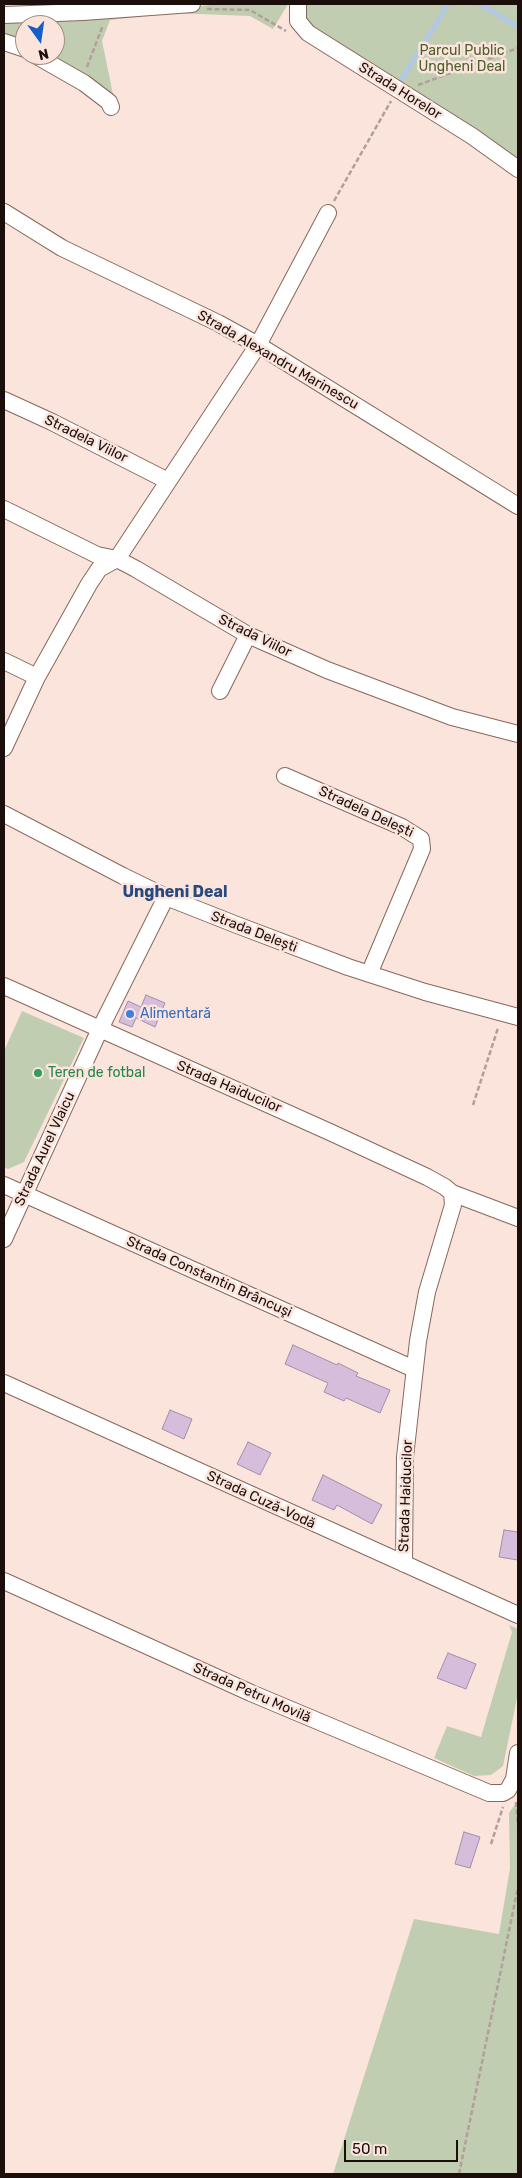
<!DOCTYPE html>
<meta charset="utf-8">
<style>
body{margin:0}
#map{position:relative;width:522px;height:2178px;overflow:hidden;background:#fbe4dc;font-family:Rubik,sans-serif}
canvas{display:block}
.frame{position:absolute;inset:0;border:5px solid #1c0f0b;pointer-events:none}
.north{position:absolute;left:15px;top:15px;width:50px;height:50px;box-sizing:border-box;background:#fbe4dc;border:1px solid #a28f88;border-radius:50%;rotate:166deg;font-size:14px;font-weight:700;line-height:20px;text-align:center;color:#1c0f0b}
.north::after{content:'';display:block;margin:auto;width:18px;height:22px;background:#155ec9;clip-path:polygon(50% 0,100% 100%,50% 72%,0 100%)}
.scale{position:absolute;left:344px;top:2140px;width:114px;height:22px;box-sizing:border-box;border:2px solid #1c0f0b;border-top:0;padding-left:6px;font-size:15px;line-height:18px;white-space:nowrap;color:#1c0f0b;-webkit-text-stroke:4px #fbe4dc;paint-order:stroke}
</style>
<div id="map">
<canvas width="522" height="2178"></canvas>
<div class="frame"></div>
<div class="north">N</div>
<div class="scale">50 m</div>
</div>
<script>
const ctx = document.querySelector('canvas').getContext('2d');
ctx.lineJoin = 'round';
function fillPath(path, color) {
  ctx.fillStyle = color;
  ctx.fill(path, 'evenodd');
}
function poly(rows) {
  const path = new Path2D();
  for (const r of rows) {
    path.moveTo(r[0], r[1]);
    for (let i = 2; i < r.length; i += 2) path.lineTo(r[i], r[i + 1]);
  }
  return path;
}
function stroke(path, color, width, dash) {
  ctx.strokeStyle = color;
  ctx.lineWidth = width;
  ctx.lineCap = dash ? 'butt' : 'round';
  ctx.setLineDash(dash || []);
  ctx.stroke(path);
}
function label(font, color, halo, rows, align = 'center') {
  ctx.font = font + ' Rubik,sans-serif';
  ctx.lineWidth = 5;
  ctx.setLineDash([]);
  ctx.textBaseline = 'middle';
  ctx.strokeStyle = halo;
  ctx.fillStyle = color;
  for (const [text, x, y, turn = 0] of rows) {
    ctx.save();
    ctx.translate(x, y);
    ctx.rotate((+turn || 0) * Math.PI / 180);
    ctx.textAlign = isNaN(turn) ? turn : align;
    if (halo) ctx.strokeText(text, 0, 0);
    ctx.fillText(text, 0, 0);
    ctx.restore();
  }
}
const green = poly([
 [213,4,288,4,273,29,250,16,172,13,110,20,102,41,114,99,46,55,55,55,55,25,25,25,25,44,4,36,4,19,197,7],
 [303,4,518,4,518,163,310,29,303,19],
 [22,1011,84,1038,24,1162,8,1169,4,1167,4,1051],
 [509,1625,518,1629,518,1693,503,1766,491,1775,474,1776,434,1758,447,1726,481,1737,512,1632],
 [518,1800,518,2174,333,2174,414,1919,499,1934,510,1868,509,1813]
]);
const stream = poly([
 [480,4,518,27],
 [400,82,448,4]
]);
const building = poly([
 [146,995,165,1003,155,1027,136,1018,132,1027,119,1022,128,1001,141,1007,146,995],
 [293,1345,337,1365,338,1363,358,1373,356,1376,390,1390,380,1413,346,1398,344,1401,324,1392,328,1383,285,1364,293,1345],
 [170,1410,192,1419,184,1439,162,1429,170,1410],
 [248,1442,271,1453,260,1475,237,1464,248,1442],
 [323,1475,382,1505,372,1524,337,1505,334,1510,312,1500,323,1475],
 [504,1530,518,1532,518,1560,499,1557,504,1530],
 [448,1653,476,1664,466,1689,437,1678,448,1653],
 [464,1832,480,1837,470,1868,455,1864,464,1832]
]);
const path = poly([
 [207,9,250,10,286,31],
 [87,67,103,25],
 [418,85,518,48],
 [334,201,391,101],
 [473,1105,498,1028],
 [516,1802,518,1826],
 [491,1844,503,1807],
 [459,2174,518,1887]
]);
const minor = poly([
 [298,4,298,21,308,33,472,136,518,169],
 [4,15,83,12,192,4],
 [4,42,25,49],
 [35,55,84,83,109,102,111,107],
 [4,212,62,248,218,323,258,345,518,506],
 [4,400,52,422,168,481],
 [4,509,97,555,117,559,136,569,248,635,327,670,452,717,518,734],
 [4,661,37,677],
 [220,691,248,635],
 [4,748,37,677,89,584,99,569,117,559,258,345,328,213],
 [285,776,402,827,421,839,422,849,369,974],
 [4,814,123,876,166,897,237,925,348,967,425,992,518,1017],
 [4,986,332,1133,427,1177,445,1187,452,1193,518,1218],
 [4,1185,414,1369],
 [4,1239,100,1029,166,897],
 [4,1383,518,1615],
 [404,1564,405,1457,418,1341,427,1292,453,1205,452,1193],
 [4,1581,251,1693,489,1793,503,1793,508,1790,514,1779,518,1753]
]);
const markers = [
 [130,1014,5,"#3f7fe0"],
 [38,1073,5,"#2e9e5b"]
];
const parkNames = [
 ["Parcul Public",462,51],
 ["Ungheni Deal",462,67]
];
const streetNames = [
 ["Strada Horelor",400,91,32],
 ["Strada Alexandru Marinescu",278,360,30],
 ["Stradela Viilor",86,439,26],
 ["Strada Viilor",255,636,26],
 ["Stradela Delești",366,812,25],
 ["Strada Delești",254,932,21],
 ["Strada Haiducilor",229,1087,23],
 ["Strada Aurel Vlaicu",45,1149,-65],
 ["Strada Constantin Brâncuşi",209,1277,24],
 ["Strada Haiducilor",406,1496,-88],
 ["Strada Cuză-Vodă",261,1500,25],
 ["Strada Petru Movilă",252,1693,24]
];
const shopNames = [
 ["Alimentară",140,1014]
];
const leisureNames = [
 ["Teren de fotbal",48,1073]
];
const quarterNames = [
 ["Ungheni Deal",175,892]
];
fillPath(green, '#c1cdb0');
stroke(stream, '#b1c8e7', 4.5);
fillPath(building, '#d6bddb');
stroke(building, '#a48da8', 1);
stroke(minor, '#88675b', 18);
stroke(path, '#b39f99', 2.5, [5, 2.5]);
stroke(minor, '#fff', 16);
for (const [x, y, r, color] of markers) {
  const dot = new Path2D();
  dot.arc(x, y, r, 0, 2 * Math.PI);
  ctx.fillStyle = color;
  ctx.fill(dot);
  stroke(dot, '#fbe4dc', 2);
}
label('14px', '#4c5f2b', '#fbe4dc', parkNames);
label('14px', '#1c0f0b', '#fbe4dc', streetNames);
label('14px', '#366cbe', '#fbe4dc', shopNames, 'left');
label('14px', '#27864d', '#fbe4dc', leisureNames, 'left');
label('bold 16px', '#26497f', '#fbe4dc', quarterNames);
</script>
